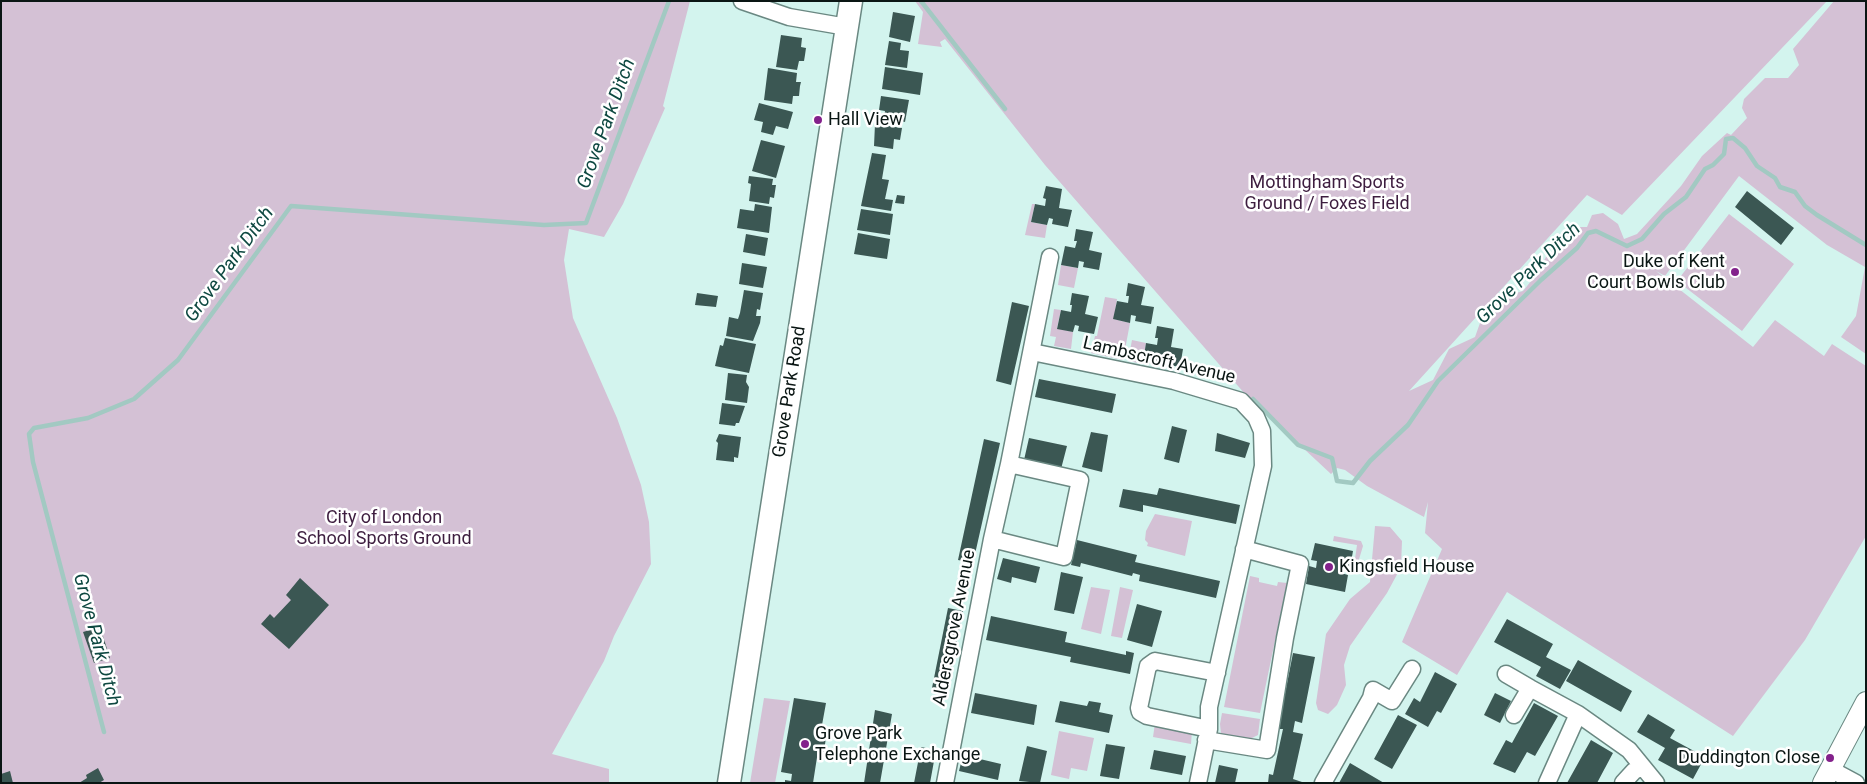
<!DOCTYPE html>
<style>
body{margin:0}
#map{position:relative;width:1867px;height:784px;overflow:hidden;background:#d3f4ee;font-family:Roboto,sans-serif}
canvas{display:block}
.frame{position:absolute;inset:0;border:2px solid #0a1614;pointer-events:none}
</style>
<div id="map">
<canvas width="1867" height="784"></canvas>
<div class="frame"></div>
</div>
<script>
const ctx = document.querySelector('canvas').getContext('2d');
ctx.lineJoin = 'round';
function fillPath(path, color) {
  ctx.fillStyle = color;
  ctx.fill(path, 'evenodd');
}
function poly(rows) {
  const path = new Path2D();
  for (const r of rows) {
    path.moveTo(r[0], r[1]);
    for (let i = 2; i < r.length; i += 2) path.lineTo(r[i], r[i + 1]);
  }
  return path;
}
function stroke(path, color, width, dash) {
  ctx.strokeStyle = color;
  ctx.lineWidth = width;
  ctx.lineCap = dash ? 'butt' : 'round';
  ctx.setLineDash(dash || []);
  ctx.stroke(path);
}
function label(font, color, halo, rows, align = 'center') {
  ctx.font = font + ' Roboto,sans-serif';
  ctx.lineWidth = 5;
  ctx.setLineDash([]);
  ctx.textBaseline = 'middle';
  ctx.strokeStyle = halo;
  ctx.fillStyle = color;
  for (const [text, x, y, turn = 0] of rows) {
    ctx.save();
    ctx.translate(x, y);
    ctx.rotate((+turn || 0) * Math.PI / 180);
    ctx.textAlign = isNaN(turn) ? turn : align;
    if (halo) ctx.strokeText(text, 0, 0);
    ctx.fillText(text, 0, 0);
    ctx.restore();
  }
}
const green = poly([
 [1,1,690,1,663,106,665,108,623,204,604,237,569,229,564,260,573,318,617,418,641,485,649,522,651,564,614,636,604,661,552,754,609,769,609,783,1,783],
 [915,1,1827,1,1622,215,1587,195,1409,391,1433,380,1449,349,1475,337,1480,323,1490,307,1507,296,1523,291,1536,275,1546,257,1559,248,1571,232,1579,227,1587,227,1592,215,1603,213,1618,224,1624,239,1637,234,1681,186,1702,156,1727,133,1731,135,1747,118,1742,108,1744,99,1765,78,1788,78,1799,65,1793,49,1834,1,1866,1,1866,354,1841,337,1856,316,1865,267,1827,245,1739,176,1665,276,1656,271,1753,347,1775,320,1824,356,1832,344,1866,366,1866,536,1805,640,1733,736,1507,592,1457,675,1402,642,1442,549,1425,533,1428,502,1424,517,1367,486,1345,470,1337,468,1331,474,1245,394,1045,165,945,39,940,42,942,47,918,44,923,12],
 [1032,204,1035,204,1031,222,1047,225,1045,238,1025,235],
 [1729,214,1794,264,1742,331,1677,281],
 [1061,265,1078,268,1074,288,1058,285],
 [1105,297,1117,299,1114,319,1130,323,1123,360,1091,353,1095,336,1097,336],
 [1054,309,1061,310,1057,328,1073,332,1071,349,1054,346,1056,337,1050,336],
 [1132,340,1146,343,1143,361,1148,363,1148,365,1128,361],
 [1155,514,1192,521,1185,556,1147,546,1148,543,1145,540,1146,531],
 [1375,526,1390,527,1402,541,1401,567,1387,593,1350,646,1344,665,1346,685,1337,705,1328,714,1318,710,1316,703,1326,634,1350,599,1370,582],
 [1334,536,1361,541,1363,546,1357,566,1354,566,1357,545,1333,541],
 [1250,576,1259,578,1259,582,1277,586,1278,582,1287,583,1260,713,1224,707],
 [1091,587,1110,590,1101,634,1081,629],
 [1120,587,1133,590,1122,638,1111,636],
 [764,698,790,701,775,783,750,783],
 [1222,713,1260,719,1258,735,1248,740,1221,734,1220,724],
 [1155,723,1192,731,1191,744,1153,737],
 [1059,731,1094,738,1087,771,1071,768,1069,779,1051,775]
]);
const stream = poly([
 [921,1,1005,109],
 [1253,399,1298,445,1332,458,1337,481,1353,483,1370,461,1408,425,1438,381,1541,280,1577,248,1588,233,1596,231,1627,246,1642,239,1664,214,1686,197,1705,169,1713,165,1724,154,1726,139,1733,138,1745,148,1757,166,1775,178,1780,187,1795,192,1805,206,1817,215,1866,245],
 [104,732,33,462,29,434,34,428,88,418,134,399,178,360,291,206,544,225,586,223,669,1]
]);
const building = poly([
 [893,12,915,16,910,42,889,37],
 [781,35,802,38,801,47,806,48,805,55,804,61,799,61,797,70,776,67],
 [889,41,901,43,900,50,909,51,907,68,885,65],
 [885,67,923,73,920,95,882,89],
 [768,68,797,73,796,82,801,82,800,86,799,96,793,96,792,104,764,100],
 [881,96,909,100,905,122,898,120,897,124,883,122,885,111,879,110],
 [759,103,793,112,788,129,776,126,773,135,761,132,763,122,754,120],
 [875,124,902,128,900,140,894,139,893,149,874,146],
 [761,140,785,146,776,178,752,171],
 [872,153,886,155,882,179,889,180,885,199,893,200,891,211,861,206],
 [749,176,773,179,772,185,776,185,774,198,770,197,769,204,749,201,751,184,748,183],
 [1046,186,1062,189,1059,208,1072,210,1068,227,1052,224,1053,219,1049,218,1047,225,1031,222,1035,204,1045,206,1046,199,1043,198],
 [1747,191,1794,228,1781,245,1735,207],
 [897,195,905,196,904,204,895,203],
 [755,204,772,207,769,233,737,228,740,209,754,211],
 [861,209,893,214,890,235,857,230],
 [1076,229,1093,232,1089,250,1102,253,1099,270,1083,267,1084,262,1079,261,1078,268,1061,265,1065,246,1075,248,1077,241,1074,241],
 [858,233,890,239,887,259,854,254],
 [746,234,768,238,765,256,743,252],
 [742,263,767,267,763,288,739,284],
 [1128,283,1145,287,1141,305,1154,307,1151,324,1135,321,1136,316,1131,315,1130,323,1113,319,1117,301,1128,303,1129,296,1126,296],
 [744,290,763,293,760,310,757,309,756,316,761,316,760,323,753,341,726,336,729,317,738,319,740,313],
 [697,293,718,296,716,307,695,305],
 [1072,293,1089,296,1085,314,1098,317,1094,334,1078,331,1079,326,1075,325,1073,332,1057,329,1061,310,1071,312,1072,305,1070,305],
 [1012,302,1029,306,1011,385,996,381],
 [1157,326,1174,329,1171,347,1183,349,1180,367,1164,364,1165,359,1160,358,1159,365,1143,362,1146,343,1157,345,1158,338,1155,338],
 [725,338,756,344,749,373,715,366,720,345,723,346],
 [728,373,747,375,746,382,749,387,747,403,725,400],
 [1039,379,1116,394,1112,413,1035,397],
 [722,403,745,406,739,423,736,423,735,426,719,424],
 [1172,426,1187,430,1179,463,1164,459],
 [1091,432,1108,435,1102,472,1082,467],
 [1217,433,1250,443,1245,458,1215,451],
 [719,434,741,437,738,458,734,457,734,462,716,460,718,443,716,441],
 [1029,438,1067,446,1061,469,1024,460],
 [984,439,1000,443,973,563,958,560],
 [1159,488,1240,505,1236,524,1143,505,1143,512,1119,507,1123,489,1157,495],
 [1077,540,1137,555,1135,562,1220,581,1216,598,1139,581,1140,575,1133,573,1132,576,1081,563,1080,567,1071,565],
 [1315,543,1353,551,1350,568,1343,567,1341,573,1348,575,1345,592,1306,584,1309,566,1316,568,1317,561,1311,560],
 [1003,558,1040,567,1036,583,1012,577,1011,583,997,579],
 [1061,572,1083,577,1074,614,1054,610],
 [300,578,329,605,289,649,261,624,270,614,274,618,291,600,286,595],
 [1137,604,1162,611,1152,647,1127,640],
 [948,608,963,611,947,691,932,688],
 [991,616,1067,632,1065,642,1126,655,1126,651,1134,653,1130,674,1070,662,1071,657,986,640],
 [1507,619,1553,644,1546,657,1571,670,1560,689,1536,676,1541,667,1494,642],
 [100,627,110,658,94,663,83,632],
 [1293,653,1315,657,1302,723,1295,721,1293,732,1303,734,1293,779,1305,783,1268,783,1269,774,1273,775,1283,729,1278,729],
 [1578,660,1632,691,1621,712,1566,681],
 [1435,672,1457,684,1441,713,1437,711,1428,727,1405,714,1414,698,1420,702],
 [975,693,1037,705,1034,725,971,713],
 [1495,693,1511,701,1500,723,1484,715],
 [794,698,826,703,820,736,826,737,824,752,818,751,813,783,785,783,785,780,791,781,792,774,781,772],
 [1060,701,1087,706,1089,701,1101,703,1099,712,1113,715,1109,733,1055,722],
 [1534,703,1558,716,1535,756,1527,752,1515,773,1493,764,1506,740,1512,743],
 [875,710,892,714,880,783,864,783],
 [1648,714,1675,730,1670,738,1705,757,1693,779,1658,760,1665,748,1637,732],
 [1398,715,1417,725,1392,769,1374,759],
 [1591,740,1613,753,1597,783,1567,783],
 [1106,744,1125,747,1119,779,1100,776],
 [1027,746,1047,751,1040,783,1019,781],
 [921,747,936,750,930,783,914,783],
 [1154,750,1186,756,1182,775,1150,769],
 [963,755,1001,764,998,780,959,771],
 [1350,763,1384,783,1339,783],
 [1219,765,1238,769,1235,783,1215,783],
 [98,768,104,780,99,783,79,783,87,778,86,775],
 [10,771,13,783,1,783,1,774]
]);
const minor = poly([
 [742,1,789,17,847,27],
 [1032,352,1174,381,1241,401,1256,417,1262,431,1263,466,1209,707,1209,729,1198,783],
 [992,539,1064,557,1080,480,1009,464],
 [1506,674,1530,688],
 [1514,715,1530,688,1578,714,1629,750,1656,783],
 [1209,729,1147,716,1140,712,1139,708,1148,666,1155,661,1217,673],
 [1206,740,1267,750,1285,638,1300,564,1244,549],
 [1830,769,1856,783],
 [945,783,992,539,1009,464,1050,257],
 [1323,783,1371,698,1373,690,1392,701,1412,669],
 [1547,783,1578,714],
 [1623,783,1634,771,1643,767]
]);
const tertiary = poly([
 [1823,783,1866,702]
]);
const secondary = poly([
 [729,783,851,1]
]);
const markers = [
 [818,120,5,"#83218b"],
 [1735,272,5,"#83218b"],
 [1329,567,5,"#83218b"],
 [805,744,5,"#83218b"],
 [1830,758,5,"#83218b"]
];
const poiNames = [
 ["Hall View",828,120],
 ["Duke of Kent",1725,262,"right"],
 ["Court Bowls Club",1725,283,"right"],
 ["Kingsfield House",1339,567],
 ["Grove Park",815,734],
 ["Telephone Exchange",815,755],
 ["Duddington Close",1820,758,"right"]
];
const parkNames = [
 ["Mottingham Sports",1327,183],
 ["Ground / Foxes Field",1327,204],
 ["City of London",384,518],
 ["School Sports Ground",384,539]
];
const streetNames = [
 ["Lambscroft Avenue",1159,361,13],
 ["Grove Park Road",790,392,-81],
 ["Aldersgrove Avenue",955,628,-79]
];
const waterNames = [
 ["Grove Park Ditch",607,124,-70],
 ["Grove Park Ditch",230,265,-54],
 ["Grove Park Ditch",1529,274,-44],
 ["Grove Park Ditch",96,640,75]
];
fillPath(green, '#d4c1d5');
stroke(stream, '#a2c9c2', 4.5);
fillPath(building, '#3b5753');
stroke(minor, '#6a8882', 19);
stroke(tertiary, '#6a8882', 22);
stroke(secondary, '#6a8882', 25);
stroke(minor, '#fff', 16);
stroke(tertiary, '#fff', 20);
stroke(secondary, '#fff', 22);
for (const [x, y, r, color] of markers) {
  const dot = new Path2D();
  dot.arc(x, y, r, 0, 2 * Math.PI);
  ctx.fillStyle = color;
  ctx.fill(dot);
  stroke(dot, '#fff', 2);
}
label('18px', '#0a1614', '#fff', poiNames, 'left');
label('18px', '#3d1d3f', '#fff', parkNames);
label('18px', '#0a1614', '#fff', streetNames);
label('italic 19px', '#0e4841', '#fff', waterNames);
</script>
